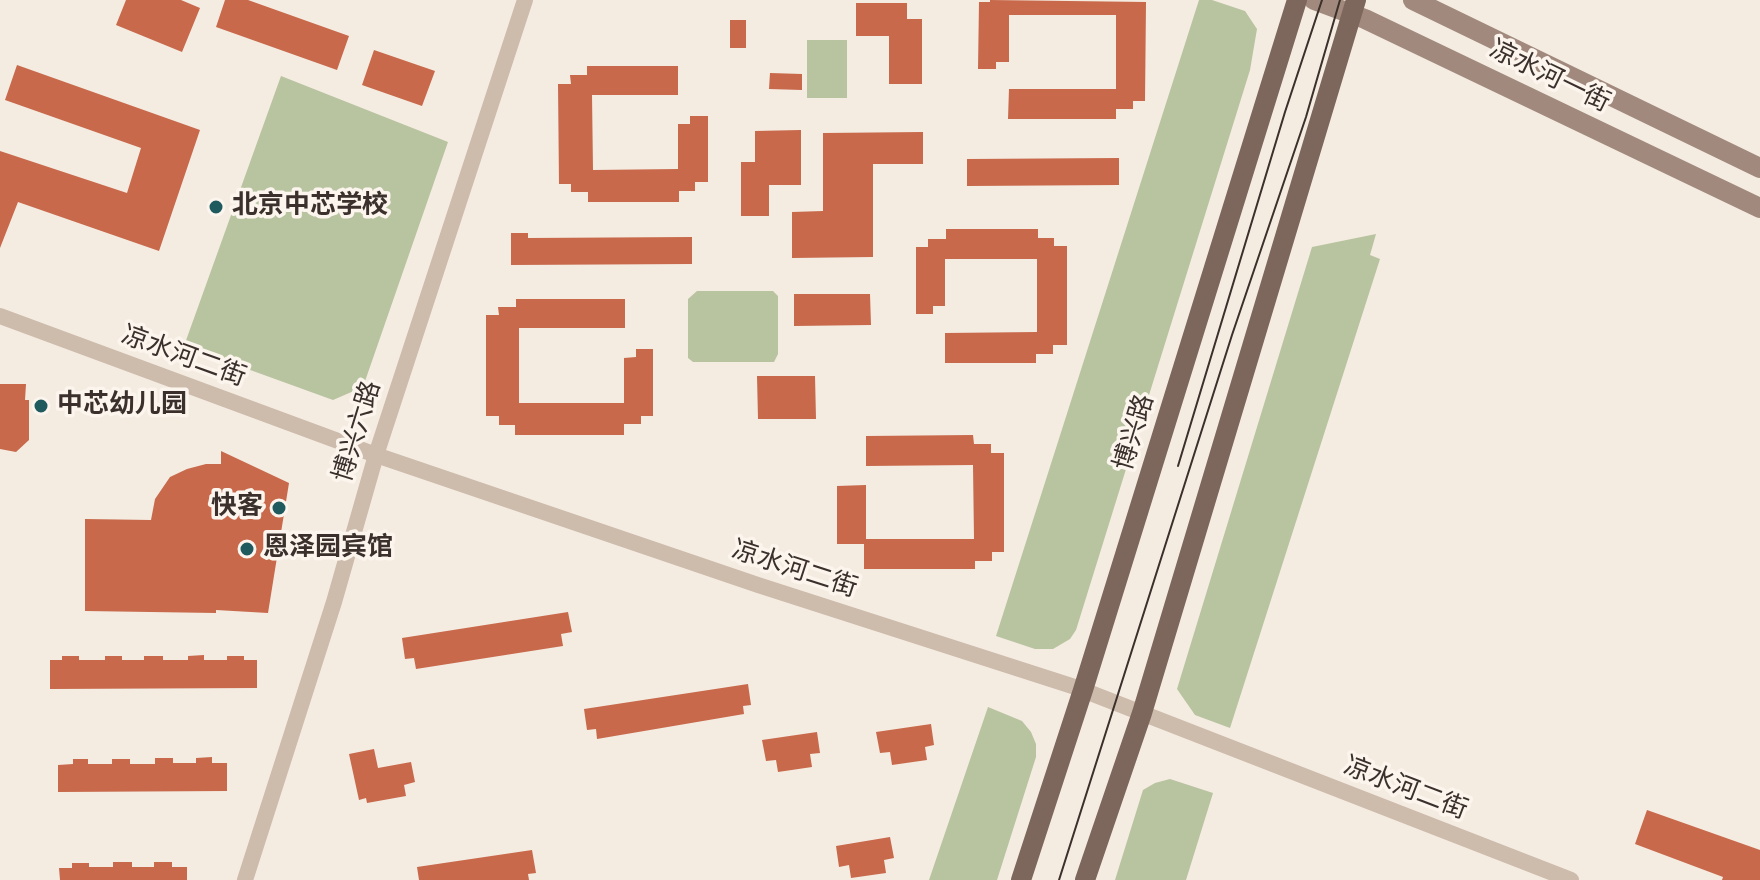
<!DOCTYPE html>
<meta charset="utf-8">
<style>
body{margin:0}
canvas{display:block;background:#f4ebe1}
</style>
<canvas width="1760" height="880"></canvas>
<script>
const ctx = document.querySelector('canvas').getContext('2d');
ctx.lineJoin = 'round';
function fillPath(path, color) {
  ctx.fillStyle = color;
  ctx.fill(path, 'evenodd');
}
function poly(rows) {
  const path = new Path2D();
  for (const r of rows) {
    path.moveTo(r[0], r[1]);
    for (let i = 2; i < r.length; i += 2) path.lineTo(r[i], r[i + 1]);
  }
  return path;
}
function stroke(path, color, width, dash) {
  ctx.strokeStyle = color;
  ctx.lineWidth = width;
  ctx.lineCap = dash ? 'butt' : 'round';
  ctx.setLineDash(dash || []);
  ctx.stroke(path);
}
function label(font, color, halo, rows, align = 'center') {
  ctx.font = font + ' "Source Sans 3","Noto Sans SC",sans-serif';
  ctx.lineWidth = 7;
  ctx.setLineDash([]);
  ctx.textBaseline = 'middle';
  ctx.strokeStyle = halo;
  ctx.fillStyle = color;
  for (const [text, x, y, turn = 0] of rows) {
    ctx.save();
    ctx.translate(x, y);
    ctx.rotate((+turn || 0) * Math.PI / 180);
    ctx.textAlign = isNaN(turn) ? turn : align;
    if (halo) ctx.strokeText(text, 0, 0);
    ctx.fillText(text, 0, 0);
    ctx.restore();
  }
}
const green = poly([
 [1199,0,1212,0,1245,11,1257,29,1250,70,1076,630,1070,639,1053,649,1035,649,996,636],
 [807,40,847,40,847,98,807,98],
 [281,76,448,142,363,387,333,400,184,346],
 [1376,234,1370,255,1380,259,1230,728,1195,715,1177,689,1312,247],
 [697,291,773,291,778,296,778,354,774,362,693,362,688,358,688,299],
 [988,707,1022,721,1031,732,1036,744,1036,757,997,880,929,880],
 [1170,779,1213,793,1186,880,1115,880,1143,790,1155,783]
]);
const building = poly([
 [126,0,181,0,200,8,182,52,116,25],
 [225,0,248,0,349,36,337,70,216,27],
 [990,0,1146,2,1145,101,1133,101,1133,109,1116,109,1116,119,1008,119,1009,89,1116,89,1116,15,1009,15,1009,62,996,62,996,69,978,69,979,2,990,2],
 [856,3,907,3,907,19,922,19,922,84,889,84,889,36,856,36],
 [730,20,746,20,746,48,730,48],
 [374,50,435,71,422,106,362,85],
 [17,65,200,130,159,251,18,202,0,248,0,151,127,193,141,148,5,100],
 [587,66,678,66,678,95,592,95,593,170,678,169,678,124,690,124,690,116,708,116,708,182,695,182,695,191,679,191,679,202,588,202,588,192,571,192,571,184,559,184,558,84,571,84,570,75,587,75],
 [770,73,802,74,802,90,769,89],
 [801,130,801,185,769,185,769,216,741,216,741,162,755,162,755,131],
 [923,132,923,164,873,164,873,257,792,258,792,212,823,211,823,133],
 [1119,158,1119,185,967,186,967,159],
 [946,229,1038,229,1038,238,1054,238,1054,246,1067,246,1067,345,1053,345,1053,354,1036,354,1036,363,945,363,945,333,1037,332,1037,259,945,259,945,306,933,306,933,314,916,314,916,247,928,247,928,239,946,239],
 [511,233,528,233,528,238,692,237,692,264,511,265],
 [794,294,870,294,871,325,794,326],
 [516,299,625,299,625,328,519,328,519,403,624,403,624,358,636,357,636,349,653,349,653,416,641,416,641,424,624,424,624,435,515,435,515,425,499,425,499,416,486,416,486,315,499,315,498,307,516,307],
 [757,376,815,376,816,419,758,419],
 [0,384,26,384,25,400,29,400,29,440,16,452,0,449],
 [973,435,974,444,991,444,991,453,1004,453,1004,552,992,552,992,561,975,561,975,569,864,569,864,544,837,544,837,486,866,485,866,539,974,539,973,465,866,466,866,436],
 [221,451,289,483,268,613,216,610,216,613,85,611,85,519,151,520,155,499,170,477,187,469,206,464,221,464],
 [568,612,572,632,561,634,563,646,416,669,414,658,405,659,402,638],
 [204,655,204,660,227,660,227,656,244,656,244,660,257,660,257,688,50,689,50,660,62,660,62,656,79,656,79,660,105,660,105,656,122,656,122,660,144,660,144,656,163,656,163,660,188,660,188,656],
 [748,684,751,705,743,706,744,714,597,739,596,729,587,730,584,709],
 [931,724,934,745,925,747,927,760,892,765,890,752,880,753,876,732],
 [817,732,820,753,810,754,812,767,778,772,776,760,766,761,762,740],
 [374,749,378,768,411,762,415,782,404,785,406,796,367,803,366,798,359,800,349,754],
 [212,757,212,763,227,763,227,791,58,792,58,765,73,764,73,759,88,759,88,764,112,764,112,759,130,759,130,764,155,764,155,758,173,758,173,763,196,763,196,758],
 [1647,810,1760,850,1760,880,1722,880,1723,877,1635,844],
 [890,837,894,858,884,860,886,873,851,878,849,865,839,867,836,846],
 [532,850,536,873,528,874,529,880,419,880,417,867],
 [113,862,132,862,132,867,154,867,154,862,172,862,172,867,187,867,187,880,60,880,59,868,72,868,72,863,89,863,89,867,113,867]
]);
const minor = poly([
 [0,316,376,455,758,585,1075,687,1571,880],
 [245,880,334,602,376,455,525,0]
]);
const secondary = poly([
 [1314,0,1365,19,1760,208],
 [1413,0,1760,168]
]);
const primary = poly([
 [1021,880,1083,690,1297,0],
 [1085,880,1142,713,1356,0]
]);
const tram = poly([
 [1178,466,1285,112,1322,0],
 [1059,880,1232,335,1306,117,1340,0]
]);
const markers = [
 [216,207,8,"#1f5a5e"],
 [41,406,8,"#1f5a5e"],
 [279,508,8,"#1f5a5e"],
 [247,549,8,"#1f5a5e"]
];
const streetNames = [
 ["凉水河一街",1549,78,26],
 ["凉水河二街",183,358,20],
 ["博兴六路",359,432,-73],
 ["博兴路",1136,433,-73],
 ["凉水河二街",794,571,18],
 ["凉水河二街",1405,790,21]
];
const poiNames = [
 ["北京中芯学校",232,207],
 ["中芯幼儿园",57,406],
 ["快客",263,508,"right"],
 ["恩泽园宾馆",263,549]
];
fillPath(green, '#b8c4a0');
fillPath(building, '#c8694b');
stroke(minor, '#cdbbac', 16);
stroke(secondary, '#a18a7d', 20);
stroke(primary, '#7d675c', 20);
stroke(tram, '#3b302b', 2);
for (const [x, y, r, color] of markers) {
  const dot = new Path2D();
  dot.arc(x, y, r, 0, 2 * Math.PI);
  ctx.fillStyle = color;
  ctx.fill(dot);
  stroke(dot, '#fbf5ee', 3);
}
label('26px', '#3b302b', '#fbf5ee', streetNames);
label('bold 26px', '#3b302b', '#fbf5ee', poiNames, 'left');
</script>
